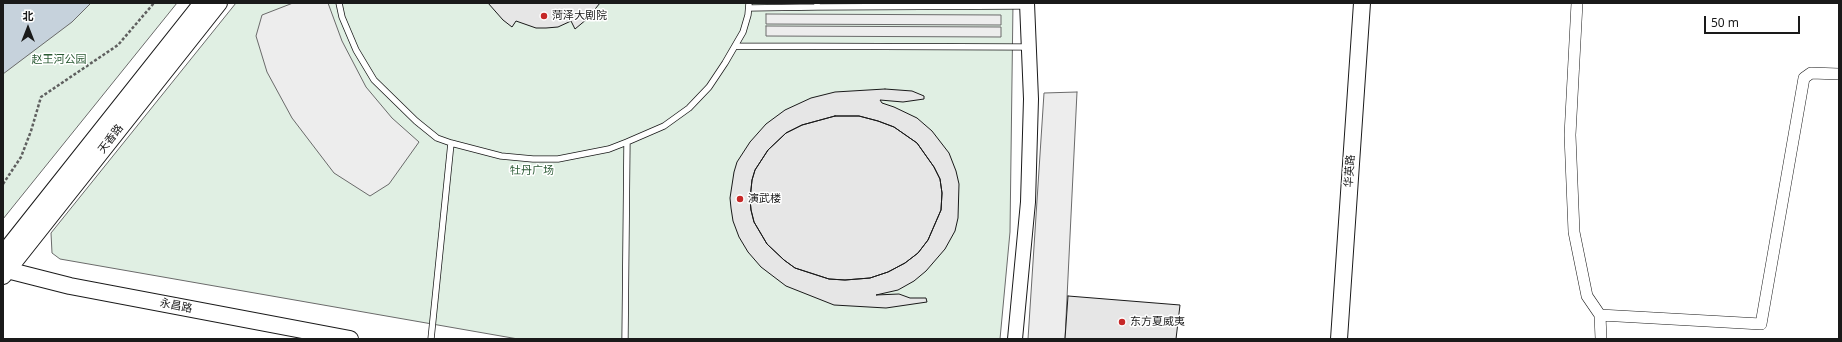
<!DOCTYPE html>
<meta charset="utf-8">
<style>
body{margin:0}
#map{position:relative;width:1842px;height:342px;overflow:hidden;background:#fff;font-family:"Noto Sans","Noto Sans SC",sans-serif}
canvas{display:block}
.frame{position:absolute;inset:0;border:4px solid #1a1a1a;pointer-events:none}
.north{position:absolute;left:8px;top:8px;width:40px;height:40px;-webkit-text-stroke:3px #fff;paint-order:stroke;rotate:0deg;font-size:11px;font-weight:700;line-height:16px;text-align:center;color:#1a1a1a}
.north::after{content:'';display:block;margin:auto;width:14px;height:18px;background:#1a1a1a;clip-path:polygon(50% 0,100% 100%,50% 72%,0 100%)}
.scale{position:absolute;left:1704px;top:16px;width:96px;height:18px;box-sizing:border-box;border:2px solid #1a1a1a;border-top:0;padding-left:5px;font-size:12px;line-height:14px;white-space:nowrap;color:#1a1a1a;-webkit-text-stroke:3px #fff;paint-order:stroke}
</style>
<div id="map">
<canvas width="1842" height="342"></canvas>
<div class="frame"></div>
<div class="north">北</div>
<div class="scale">50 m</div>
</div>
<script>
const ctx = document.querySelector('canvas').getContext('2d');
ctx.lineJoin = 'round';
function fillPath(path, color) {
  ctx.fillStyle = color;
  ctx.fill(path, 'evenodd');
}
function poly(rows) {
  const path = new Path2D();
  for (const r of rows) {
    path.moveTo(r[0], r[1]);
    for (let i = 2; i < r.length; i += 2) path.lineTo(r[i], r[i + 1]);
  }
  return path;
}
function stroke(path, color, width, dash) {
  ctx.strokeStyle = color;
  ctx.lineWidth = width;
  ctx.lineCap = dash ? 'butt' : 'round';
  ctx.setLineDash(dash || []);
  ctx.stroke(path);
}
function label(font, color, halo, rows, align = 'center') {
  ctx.font = font + ' "Noto Sans","Noto Sans SC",sans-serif';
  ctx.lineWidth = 3;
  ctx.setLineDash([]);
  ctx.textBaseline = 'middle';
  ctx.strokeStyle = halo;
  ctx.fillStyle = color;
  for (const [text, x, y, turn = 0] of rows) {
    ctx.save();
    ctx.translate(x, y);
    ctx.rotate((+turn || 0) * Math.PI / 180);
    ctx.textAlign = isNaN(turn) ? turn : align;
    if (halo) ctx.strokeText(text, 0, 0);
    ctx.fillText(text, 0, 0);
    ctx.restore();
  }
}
const green = poly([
 [3,3,177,3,3,219,3,3],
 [236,3,1013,3,1010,232,1000,339,518,339,60,259,52,253,51,233,236,3]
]);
const parking = poly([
 [293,3,328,3,342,41,366,87,392,118,419,142,389,184,370,196,334,173,292,118,267,72,256,36,262,15,293,3],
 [766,14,1001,15,1001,25,766,24,766,14],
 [766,26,1001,27,1001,37,766,36,766,26],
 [1077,92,1065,339,1028,339,1044,93,1077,92]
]);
const water = poly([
 [3,3,91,3,72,22,3,74,3,3]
]);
const building = poly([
 [488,3,600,3,587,19,575,29,571,21,558,27,546,28,536,28,516,21,512,27,503,20,488,3],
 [885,89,912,91,924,96,924,99,903,102,880,100,882,103,894,107,917,118,932,131,949,153,956,171,959,184,958,218,955,231,945,249,926,271,914,281,898,290,876,295,899,294,910,298,926,298,927,302,886,308,834,305,786,286,761,267,748,252,739,237,733,221,731,208,730,198,734,172,737,162,750,142,766,124,785,110,811,98,835,92,885,89],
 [835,116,859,116,878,121,894,127,917,143,934,167,940,179,942,193,941,210,928,240,918,253,905,263,888,272,870,278,845,280,829,279,795,268,784,260,767,244,754,222,751,210,750,199,752,180,755,170,768,150,786,133,802,125,835,116],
 [835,116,859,116,878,121,894,127,917,143,934,167,940,179,942,193,941,210,928,240,918,253,905,263,888,272,870,278,845,280,829,279,795,268,784,260,767,244,754,222,751,210,750,199,752,180,755,170,768,150,786,133,802,125,835,116],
 [1068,296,1180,305,1176,339,1065,339,1068,296]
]);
const path = poly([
 [3,184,21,157,31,131,41,97,118,45,154,3]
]);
const service = poly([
 [339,3,342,17,356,50,374,80,416,121,437,138,451,143],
 [817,3,817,7,1027,6],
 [749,8,817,7],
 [735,46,1028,47],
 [627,142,664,126,689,108,709,87,725,63,743,32,748,15,749,3],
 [431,339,451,143,501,156,533,159,558,159,609,149,627,142,625,339]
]);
const minor = poly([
 [1577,3,1570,135,1574,232,1587,296,1600,315,1601,339],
 [1600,315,1761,324,1804,78,1811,73,1839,74]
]);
const tertiary = poly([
 [1015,339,1028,202,1031,99,1027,3]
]);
const secondary = poly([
 [3,254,202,3],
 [3,269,70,286,350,339],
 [3,276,219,3],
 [1339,339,1362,3]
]);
const markers = [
 [544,16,4,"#c62828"],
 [740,199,4,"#c62828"],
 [1122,322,4,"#c62828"]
];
const poiNames = [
 ["菏泽大剧院",552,16],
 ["演武楼",748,199],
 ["东方夏威夷",1130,322]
];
const parkNames = [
 ["赵王河公园",59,60],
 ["牡丹广场",532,171]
];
const streetNames = [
 ["天香路",111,139,-52],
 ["华英路",1350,171,-86],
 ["永昌路",176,306,11]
];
fillPath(green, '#e0efe3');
stroke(green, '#6a6a6a', 1);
fillPath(parking, '#ededed');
stroke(parking, '#6a6a6a', 1);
fillPath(water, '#c6d2dc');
stroke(water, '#6a6a6a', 1);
fillPath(building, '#e6e6e6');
stroke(building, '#1a1a1a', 1);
stroke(service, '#1a1a1a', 7);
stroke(minor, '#1a1a1a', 12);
stroke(tertiary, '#1a1a1a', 16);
stroke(secondary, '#1a1a1a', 18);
stroke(path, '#5f5f5f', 2.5, [3, 2]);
stroke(service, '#fff', 5.5);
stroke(minor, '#fff', 11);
stroke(tertiary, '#fff', 14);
stroke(secondary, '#fff', 16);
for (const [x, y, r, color] of markers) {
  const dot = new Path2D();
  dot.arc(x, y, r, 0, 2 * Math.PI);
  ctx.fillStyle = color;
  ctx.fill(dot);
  stroke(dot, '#fff', 1.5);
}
label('11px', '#1a1a1a', '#fff', poiNames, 'left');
label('11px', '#2b5a34', '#fff', parkNames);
label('11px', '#1a1a1a', '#fff', streetNames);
</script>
